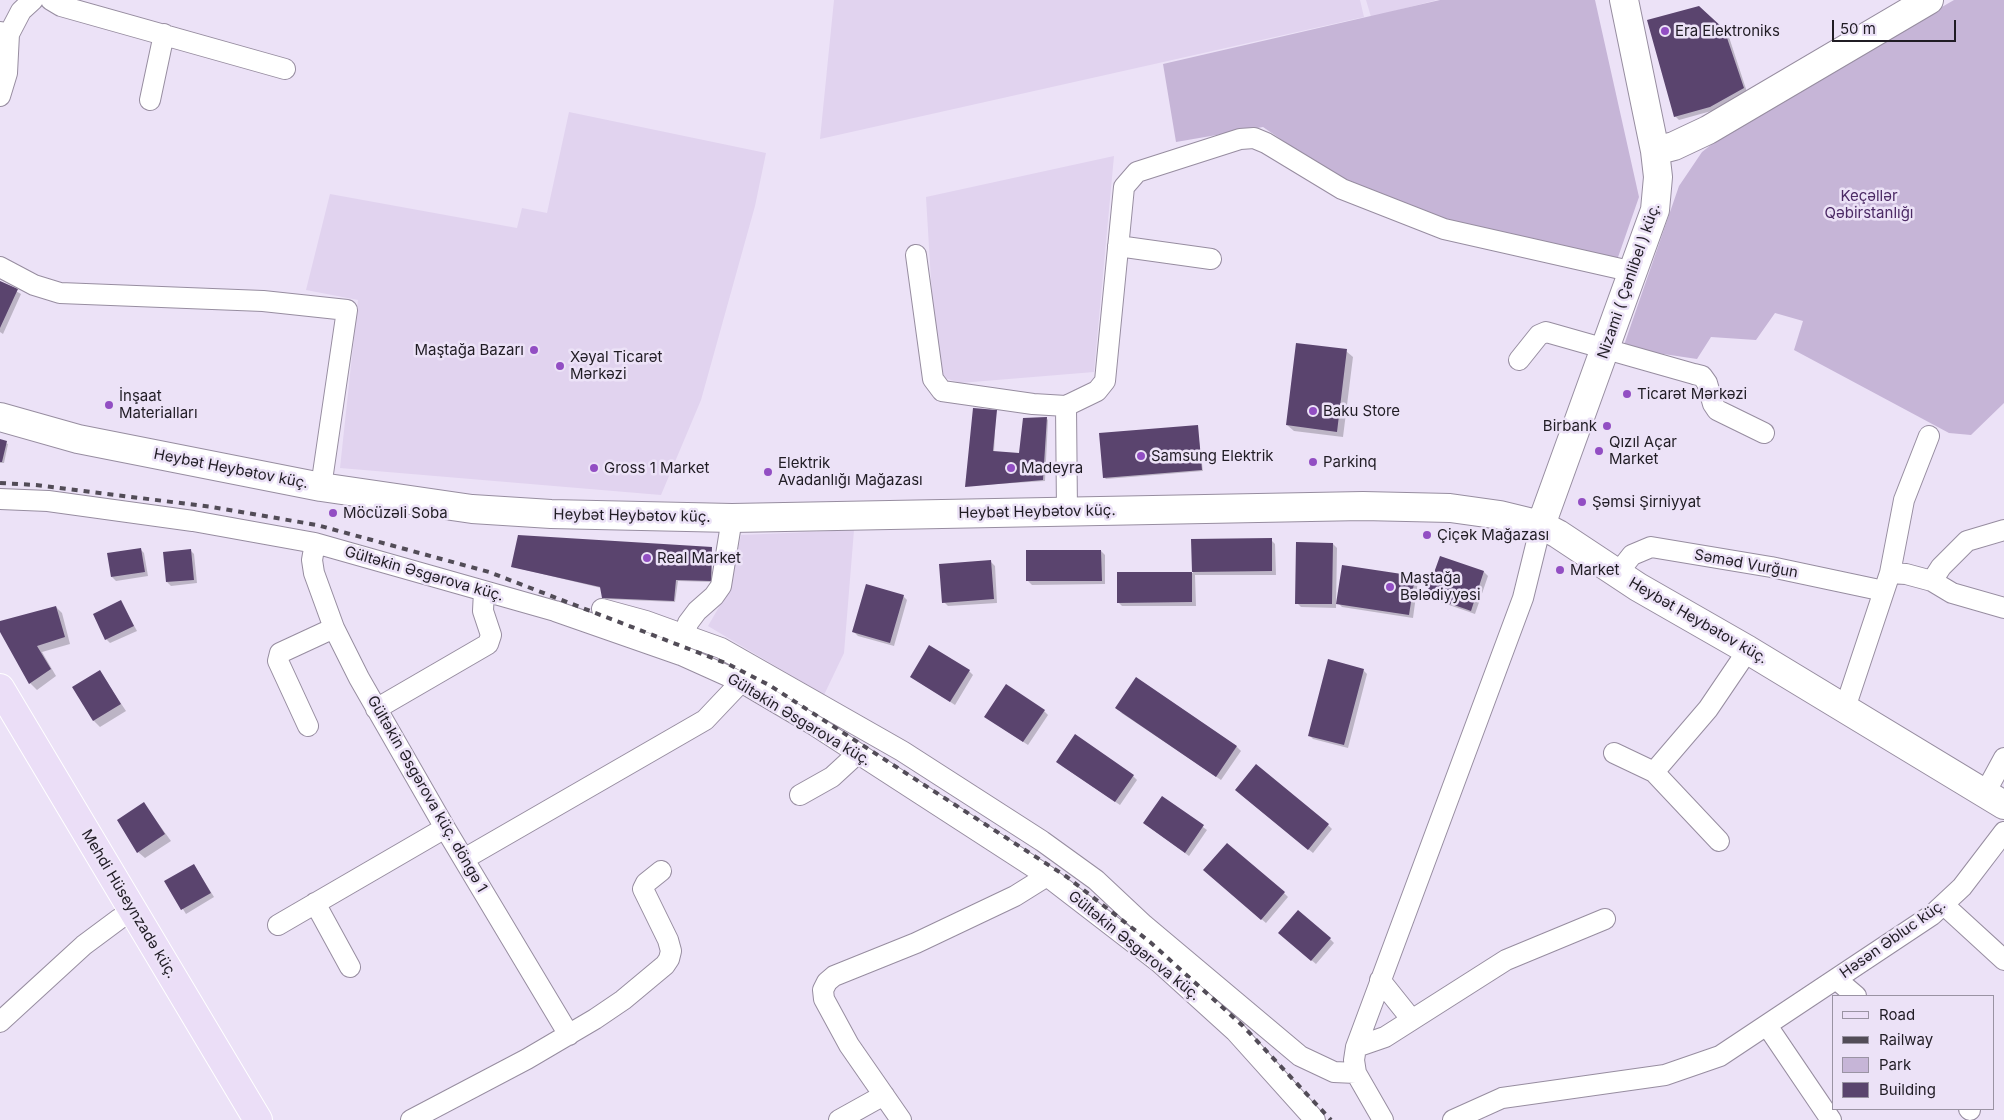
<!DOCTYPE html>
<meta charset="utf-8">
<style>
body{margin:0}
#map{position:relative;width:2004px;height:1120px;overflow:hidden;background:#ece2f7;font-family:Inter,sans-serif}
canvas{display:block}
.legend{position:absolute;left:1832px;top:995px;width:162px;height:115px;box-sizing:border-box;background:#ece2f7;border:1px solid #9a93a3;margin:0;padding:6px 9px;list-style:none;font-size:15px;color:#201c24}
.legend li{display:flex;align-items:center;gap:10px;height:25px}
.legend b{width:25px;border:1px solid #9a93a3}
.scale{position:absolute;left:1832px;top:20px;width:124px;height:22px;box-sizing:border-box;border:2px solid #201c24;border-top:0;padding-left:6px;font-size:15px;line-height:18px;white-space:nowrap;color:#201c24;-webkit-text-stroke:4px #ece2f7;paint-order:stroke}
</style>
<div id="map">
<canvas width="2004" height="1120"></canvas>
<ul class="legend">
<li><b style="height:6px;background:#ebdef7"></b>Road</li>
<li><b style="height:6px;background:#524c57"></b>Railway</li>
<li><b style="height:14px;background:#c6b5d7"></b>Park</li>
<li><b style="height:14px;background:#5a446e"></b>Building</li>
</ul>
<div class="scale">50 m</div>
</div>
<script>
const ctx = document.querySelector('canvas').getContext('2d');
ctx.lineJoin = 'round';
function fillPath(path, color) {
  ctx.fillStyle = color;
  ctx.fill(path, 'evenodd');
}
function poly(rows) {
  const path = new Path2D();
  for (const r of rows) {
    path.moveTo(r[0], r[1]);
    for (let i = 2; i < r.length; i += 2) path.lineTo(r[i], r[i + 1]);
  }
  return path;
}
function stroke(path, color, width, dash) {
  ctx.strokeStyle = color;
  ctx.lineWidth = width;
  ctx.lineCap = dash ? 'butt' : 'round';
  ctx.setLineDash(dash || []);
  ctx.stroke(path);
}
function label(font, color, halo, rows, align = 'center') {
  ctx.font = font + ' Inter,sans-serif';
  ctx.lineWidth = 5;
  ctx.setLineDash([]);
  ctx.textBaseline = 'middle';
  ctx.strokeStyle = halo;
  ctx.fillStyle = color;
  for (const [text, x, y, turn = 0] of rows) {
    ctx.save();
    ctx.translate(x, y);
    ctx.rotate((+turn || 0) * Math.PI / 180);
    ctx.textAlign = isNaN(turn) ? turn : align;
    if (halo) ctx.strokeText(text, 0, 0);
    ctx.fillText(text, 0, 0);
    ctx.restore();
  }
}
const built = poly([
 [834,0,1360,0,1364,17,820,139],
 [1366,0,1437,0,1371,17],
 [569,112,766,153,755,206,701,400,661,495,340,468,358,300,306,290,330,194,517,228,522,208,547,213],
 [1114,156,1094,372,960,383,942,377,936,364,926,197],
 [854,530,844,653,824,695,708,626,730,588,741,535]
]);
const green = poly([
 [1440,0,1595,0,1639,197,1616,263,1432,216,1339,179,1263,127,1176,142,1163,64],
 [1954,0,2004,0,2004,403,1971,435,1949,433,1794,350,1803,321,1775,313,1756,340,1711,337,1697,359,1623,348,1679,186,1702,152,1731,129]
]);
const shadow = poly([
 [1724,29,1728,34,1747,92,1715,110,1679,120,1675,116],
 [0,282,21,294,3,334,0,332],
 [1346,351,1353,357,1343,437,1294,431,1287,425],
 [996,411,994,453,1020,454,1047,419,1048,420,1045,481,966,486],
 [1197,426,1203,471,1106,479,1104,477],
 [0,441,8,444,4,463,0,463],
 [1193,540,1271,540,1275,544,1276,575,1195,575,1196,606,1122,606,1118,602,1118,573,1193,573],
 [1333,544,1337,548,1336,608,1301,607,1297,603],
 [712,548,712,582,678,581,675,602,605,599,601,588,513,567],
 [140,549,144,553,148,576,116,581,112,577],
 [190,550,194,554,197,583,171,586,167,582],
 [1101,551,1105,555,1105,584,1032,585,1028,581],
 [1440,558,1484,572,1488,576,1475,614,1432,599,1428,595],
 [990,561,995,566,997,603,948,606,944,602],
 [1414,577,1418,581,1413,618,1342,607,1338,603],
 [903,596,907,600,894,646,858,636,854,632],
 [121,602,137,631,110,643,106,639],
 [56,607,62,613,70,644,42,652,56,676,37,690,30,683,0,630,0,622],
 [1363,670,1367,674,1348,748,1313,739,1309,735],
 [969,671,973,675,955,705,911,677],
 [100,672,126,711,100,727,94,721,74,688],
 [1044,711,1048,715,1028,745,990,720],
 [1120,712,1237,747,1241,751,1221,780],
 [1062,766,1133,776,1137,780,1120,805],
 [1240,794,1328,825,1332,829,1313,853],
 [1162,797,1207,830,1189,856,1144,823],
 [144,804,171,841,145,858,138,852],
 [194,865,214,897,186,914,166,882],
 [1209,874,1284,893,1288,897,1266,923],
 [1284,937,1330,939,1334,943,1316,964]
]);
const building = poly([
 [1699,6,1724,29,1744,88,1710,107,1674,117,1647,20],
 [0,281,18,289,0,328],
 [1296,343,1347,349,1337,432,1286,425],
 [973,408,997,410,993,451,1019,453,1023,418,1047,417,1043,480,965,487],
 [1198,425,1202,470,1103,478,1099,433],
 [0,439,7,441,2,462,0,462],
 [518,535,712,547,711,581,676,580,674,601,602,598,600,587,511,567],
 [1272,538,1272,571,1192,572,1191,539],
 [1296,542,1333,543,1332,604,1295,604],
 [141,548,145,572,111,577,107,553],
 [191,549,194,580,166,582,163,552],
 [1026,550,1101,550,1102,581,1026,581],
 [1440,556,1484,571,1471,611,1426,595],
 [991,560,994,599,942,603,939,564],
 [1342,565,1415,576,1409,615,1336,604],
 [1117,572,1192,572,1192,602,1117,603],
 [866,584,904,595,890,643,852,632],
 [121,600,134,626,105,640,93,614],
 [56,606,65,637,37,646,51,669,29,684,0,632,0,621],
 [929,645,970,670,950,702,910,677],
 [1328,659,1364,669,1344,745,1308,736],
 [100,670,121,704,93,721,72,687],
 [1136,677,1237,746,1216,777,1115,708],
 [1006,684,1045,710,1023,742,984,717],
 [1075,734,1134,775,1115,802,1056,762],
 [1256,764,1329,824,1308,850,1235,790],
 [1162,796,1204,825,1185,853,1143,823],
 [144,802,165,834,137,853,117,820],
 [1227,843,1285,892,1261,920,1203,870],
 [194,864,211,893,181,910,164,881],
 [1298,910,1331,938,1311,961,1278,933]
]);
const street = poly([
 [51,0,61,6,285,69],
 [0,32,9,34,21,11,33,0],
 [0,96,7,73,9,34],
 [150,100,164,34],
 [1118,246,1211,259],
 [916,255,933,379,942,391,1033,404,1066,406],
 [0,267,34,285,60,293,263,301,347,310,321,487],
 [1519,360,1539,335,1546,332,1694,374,1702,376,1707,383,1713,404,1717,410,1764,433],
 [0,499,48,501,193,521,315,543,555,611,681,655,741,682,814,725,1047,876,1160,963,1235,1031,1315,1120],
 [1067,512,1066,406,1097,391,1105,381,1124,187,1137,172,1240,139,1254,138,1266,143,1342,189,1444,229,1634,272],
 [315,543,312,560,314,573,334,628,359,678,445,828,569,1035],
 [1890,573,1906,574,1932,581,1952,593,2004,608],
 [1617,574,1632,555,1651,547,1771,567,1884,591],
 [1932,581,1941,567,1967,541,2004,530],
 [602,609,646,621,721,648,902,751,1042,841,1096,880,1144,925,1300,1056,1334,1072,1356,1073],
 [685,634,688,623,697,611,714,596,721,586,732,518],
 [1845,708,1890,573,1904,500,1929,436],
 [376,709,488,644,491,635,483,611,484,591],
 [308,726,278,661,280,653,334,628],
 [1614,753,1654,772,1719,841],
 [1654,772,1708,709,1748,650],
 [1985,793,2004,758],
 [800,795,832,777,857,754],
 [464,859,705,720,741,682],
 [315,903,350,967],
 [1944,905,2004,960],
 [278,925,445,828],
 [1836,979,1856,996],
 [1380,980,1412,1020],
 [0,1022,84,945,119,919],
 [1768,1027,1831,1120],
 [1356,1047,1385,1037,1506,960,1605,919],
 [1969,1109,1970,1110],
 [411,1120,527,1059,595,1019,623,1000,665,965,669,959,671,951,668,940,643,889,646,883,661,871],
 [839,1120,884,1095],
 [901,1120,849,1045,824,999,823,990,827,982,834,976,916,943,1015,896,1047,876],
 [1383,1120,1356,1073,1354,1060,1356,1047,1523,598,1541,525],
 [1453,1120,1502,1098,1665,1075,1720,1056,1932,915,1962,887,2004,832]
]);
const secondary = poly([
 [1655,151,1674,146,1708,130,1929,0],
 [0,417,78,439,321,487,472,509,551,514,732,518,1363,506,1450,508,1500,515,1541,525,1558,534,1638,587,1748,650,2004,805],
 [1541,525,1655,210,1658,177,1655,151,1624,0]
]);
const primary = poly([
 [0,688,258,1120]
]);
const rail = poly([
 [0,483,36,485,212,507,317,525,489,572,728,664,769,685,1067,877,1150,942,1243,1026,1331,1120]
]);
const markers = [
 [1665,31,5,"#924ec3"],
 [534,350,5,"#924ec3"],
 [560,366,5,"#924ec3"],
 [1627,394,5,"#924ec3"],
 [109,405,5,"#924ec3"],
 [1313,411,5,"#924ec3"],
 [1607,426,5,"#924ec3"],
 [1599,451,5,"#924ec3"],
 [1141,456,5,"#924ec3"],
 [1313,462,5,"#924ec3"],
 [594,468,5,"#924ec3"],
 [1011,468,5,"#924ec3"],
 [768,472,5,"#924ec3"],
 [1582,502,5,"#924ec3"],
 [333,513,5,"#924ec3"],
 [1427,535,5,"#924ec3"],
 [647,558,5,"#924ec3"],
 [1560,570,5,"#924ec3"],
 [1390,587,5,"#924ec3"]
];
const poiNames = [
 ["Era Elektroniks",1675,31],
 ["Maştağa Bazarı",524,350,"right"],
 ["Xəyal Ticarət",570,357],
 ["Mərkəzi",570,374],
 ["Ticarət Mərkəzi",1637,394],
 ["İnşaat",119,396],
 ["Materialları",119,413],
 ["Baku Store",1323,411],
 ["Birbank",1597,426,"right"],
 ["Qızıl Açar",1609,442],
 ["Market",1609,459],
 ["Samsung Elektrik",1151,456],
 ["Parkinq",1323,462],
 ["Elektrik",778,463],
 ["Avadanlığı Mağazası",778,480],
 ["Gross 1 Market",604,468],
 ["Madeyra",1021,468],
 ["Şəmsi Şirniyyat",1592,502],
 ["Möcüzəli Soba",343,513],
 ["Çiçək Mağazası",1437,535],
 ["Real Market",657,558],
 ["Market",1570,570],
 ["Maştağa",1400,578],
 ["Bələdiyyəsi",1400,595]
];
const parkNames = [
 ["Keçəllər",1869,196],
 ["Qəbirstanlığı",1869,213]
];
const streetNames = [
 ["Nizami ( Çənlibel ) küç.",1629,281,-71],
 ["Heybət Heybətov küç.",231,469,11],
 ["Heybət Heybətov küç.",1037,512,-1],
 ["Heybət Heybətov küç.",632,516,1],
 ["Səməd Vurğun",1746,564,10],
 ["Gültəkin Əsgərova küç.",424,574,16],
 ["Heybət Heybətov küç.",1698,621,30],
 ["Gültəkin Əsgərova küç.",799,720,31],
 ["Gültəkin Əsgərova küç. döngə 1",427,794,60],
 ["Mehdi Hüseynzadə küç.",129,904,59],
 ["Həsən Əbluc küç.",1893,939,-35],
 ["Gültəkin Əsgərova küç.",1134,946,39]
];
fillPath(built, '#e1d3ef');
fillPath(green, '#c6b5d7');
fillPath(shadow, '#0003');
fillPath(building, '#5a446e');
stroke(street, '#978da0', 22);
stroke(secondary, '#978da0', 30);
stroke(primary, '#fff', 30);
stroke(street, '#fff', 20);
stroke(secondary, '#fff', 28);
stroke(primary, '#ebdef7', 28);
stroke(rail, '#524c57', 4, [6, 6]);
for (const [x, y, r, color] of markers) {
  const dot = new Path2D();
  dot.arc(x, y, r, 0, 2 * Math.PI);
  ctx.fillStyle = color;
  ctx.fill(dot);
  stroke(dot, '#ece2f7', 2);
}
label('15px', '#201c24', '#ece2f7', poiNames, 'left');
label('15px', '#4c2a65', '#ece2f7', parkNames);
label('15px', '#201c24', '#ece2f7', streetNames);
</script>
